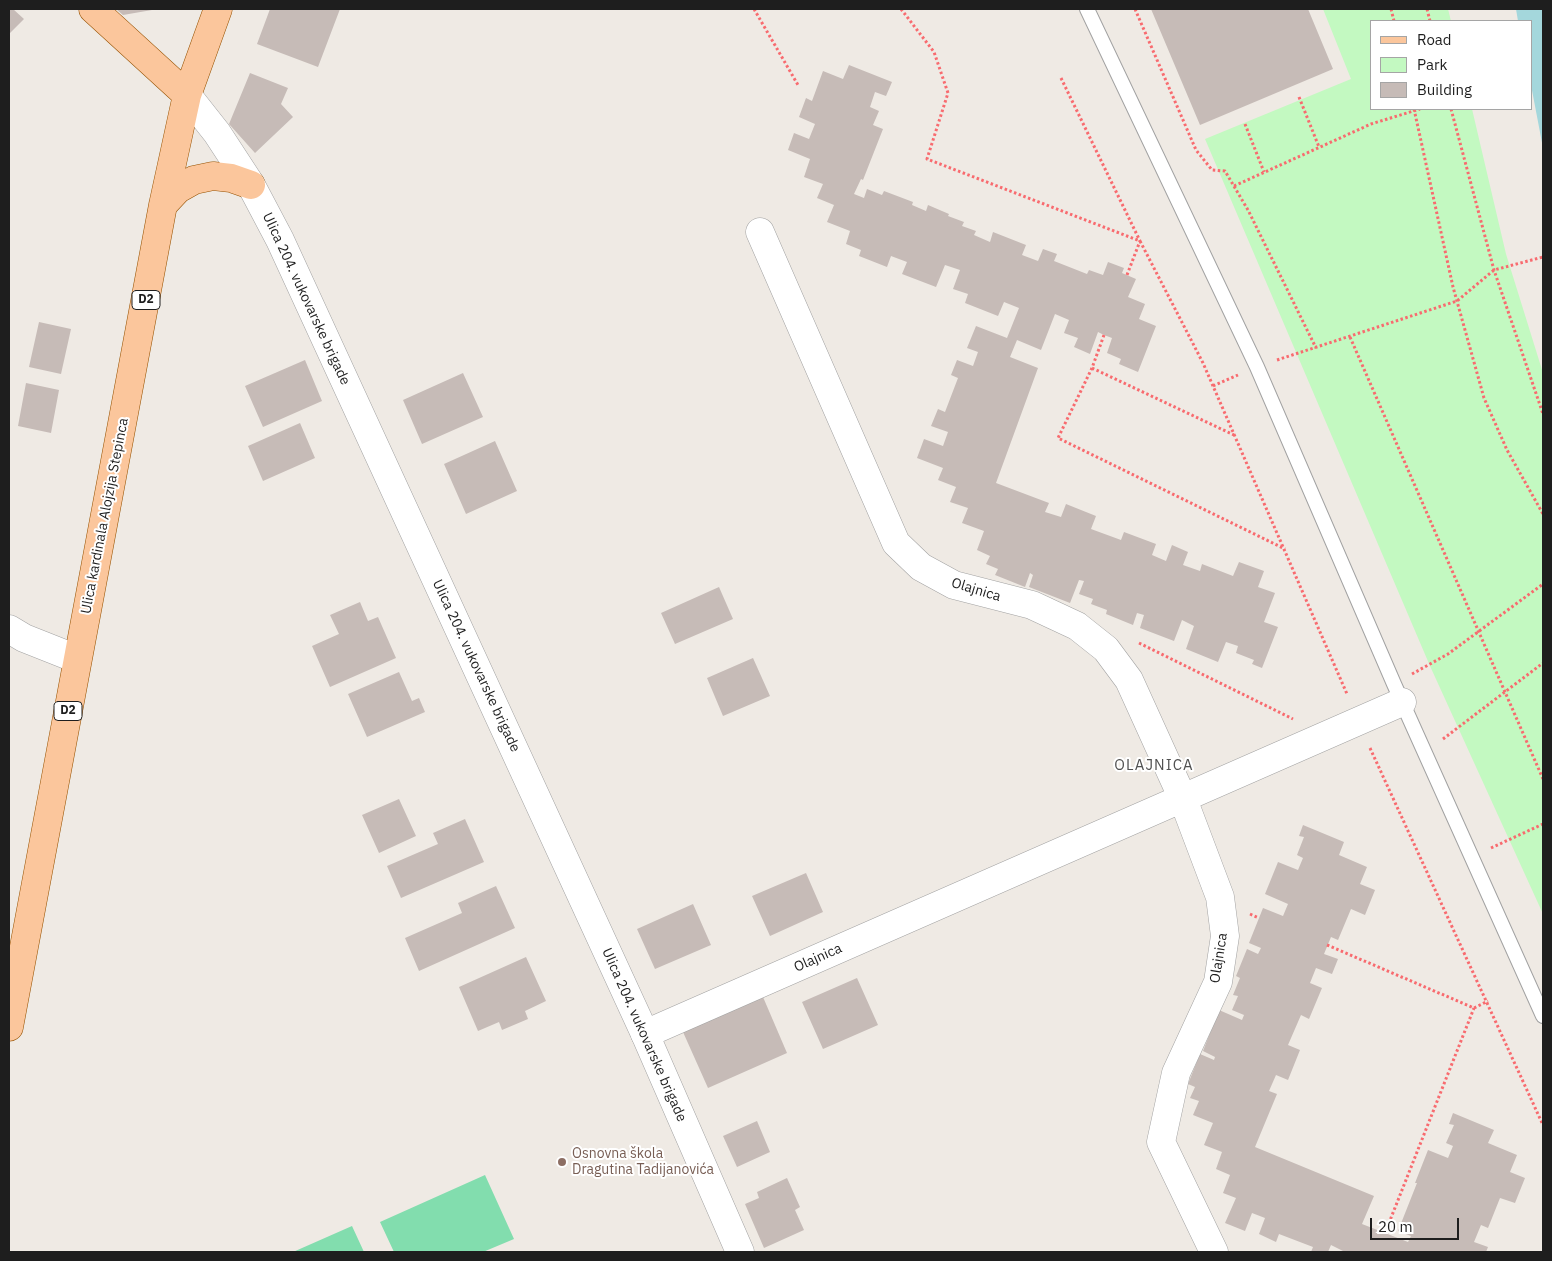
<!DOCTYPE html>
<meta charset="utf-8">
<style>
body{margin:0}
#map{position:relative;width:1552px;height:1261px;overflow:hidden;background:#efeae4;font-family:"IBM Plex Sans",sans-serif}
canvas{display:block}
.frame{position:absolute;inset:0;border:10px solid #1e1e1e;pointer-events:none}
.legend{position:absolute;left:1370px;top:20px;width:162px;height:90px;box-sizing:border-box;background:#fff;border:1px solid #a5a5a5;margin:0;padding:6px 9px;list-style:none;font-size:15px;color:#1e1e1e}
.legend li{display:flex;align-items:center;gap:10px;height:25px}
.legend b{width:25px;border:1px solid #a5a5a5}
.scale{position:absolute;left:1370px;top:1218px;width:89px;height:22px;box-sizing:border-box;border:2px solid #1e1e1e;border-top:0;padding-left:6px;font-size:15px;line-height:18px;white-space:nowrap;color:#1e1e1e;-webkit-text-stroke:4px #fff;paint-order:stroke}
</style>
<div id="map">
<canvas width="1552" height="1261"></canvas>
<div class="frame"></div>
<ul class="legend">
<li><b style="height:6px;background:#fbc69c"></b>Road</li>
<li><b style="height:14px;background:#c3f9c1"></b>Park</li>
<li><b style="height:14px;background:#c6bbb7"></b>Building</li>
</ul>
<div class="scale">20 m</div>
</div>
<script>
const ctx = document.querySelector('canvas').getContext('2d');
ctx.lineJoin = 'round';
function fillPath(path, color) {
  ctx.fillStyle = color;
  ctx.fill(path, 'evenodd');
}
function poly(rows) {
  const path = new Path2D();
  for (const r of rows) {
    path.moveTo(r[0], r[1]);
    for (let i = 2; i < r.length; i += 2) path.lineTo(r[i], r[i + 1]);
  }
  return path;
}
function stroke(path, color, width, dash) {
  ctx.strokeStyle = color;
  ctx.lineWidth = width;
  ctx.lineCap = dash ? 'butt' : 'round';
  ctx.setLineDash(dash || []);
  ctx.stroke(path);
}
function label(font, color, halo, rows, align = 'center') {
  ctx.font = font + ' "IBM Plex Sans",sans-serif';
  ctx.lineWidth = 4;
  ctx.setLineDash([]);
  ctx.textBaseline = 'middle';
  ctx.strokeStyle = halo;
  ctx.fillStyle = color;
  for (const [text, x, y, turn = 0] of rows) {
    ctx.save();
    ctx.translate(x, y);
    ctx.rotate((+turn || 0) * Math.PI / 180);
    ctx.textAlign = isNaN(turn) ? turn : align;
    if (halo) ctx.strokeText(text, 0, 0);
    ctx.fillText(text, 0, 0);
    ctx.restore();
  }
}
const park = poly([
 [1323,9,1448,9,1451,21,1371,21,1371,109,1472,109,1506,254,1543,373,1543,914,1430,666,1205,139,1351,79]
]);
const pitch = poly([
 [485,1175,514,1239,483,1252,394,1252,380,1222],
 [352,1226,364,1252,293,1252]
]);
const water = poly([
 [1516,9,1543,9,1543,148,1531,85,1531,21,1518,21]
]);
const building = poly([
 [9,9,13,9,24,19,9,34],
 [116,9,152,9,152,10,123,15],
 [270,9,340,9,318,67,257,44],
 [1151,9,1308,9,1333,69,1200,125],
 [849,65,892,82,886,96,875,92,870,107,879,111,873,125,883,129,863,180,861,179,854,194,864,198,867,189,882,195,884,191,913,202,912,205,926,211,928,205,949,214,948,216,964,222,962,226,976,231,974,235,990,242,993,232,1026,245,1022,255,1038,261,1043,249,1057,254,1054,261,1087,274,1089,270,1103,275,1108,262,1124,268,1122,273,1136,279,1128,297,1145,304,1139,319,1156,326,1138,372,1119,364,1121,359,1107,353,1112,338,1104,335,1098,332,1090,354,1074,347,1078,338,1064,333,1069,320,1055,314,1041,350,1017,340,1010,357,1038,368,996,483,1049,503,1045,512,1061,517,1066,504,1096,516,1091,529,1121,540,1124,532,1156,544,1152,555,1166,561,1172,545,1188,552,1183,565,1200,571,1202,564,1233,576,1239,562,1264,571,1258,587,1275,593,1264,622,1278,627,1262,668,1252,664,1254,660,1236,653,1238,646,1226,642,1218,662,1186,649,1194,626,1182,620,1174,641,1140,628,1144,615,1137,613,1133,625,1106,614,1107,610,1091,604,1093,599,1079,594,1084,581,1079,580,1070,603,1029,587,1033,575,1030,573,1025,587,995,575,998,569,986,564,990,556,977,550,984,531,962,523,968,508,950,502,956,487,938,480,943,468,917,458,924,439,943,446,948,432,931,426,938,409,945,412,958,378,951,375,957,360,973,366,978,352,967,348,976,326,1007,338,1019,308,1004,302,998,316,965,303,968,294,953,289,960,270,945,265,936,287,902,274,907,262,891,256,887,267,859,256,861,250,846,244,850,231,827,222,834,205,817,198,823,184,804,177,810,159,788,150,794,133,809,139,815,124,799,117,806,98,812,101,823,71,843,79],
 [250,73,288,88,281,104,293,117,255,153,229,124],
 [39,322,71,329,61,374,29,367],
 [305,360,322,401,263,427,245,386],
 [463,373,483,417,422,444,403,400],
 [26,383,59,390,51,433,18,426],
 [300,423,315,458,263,481,248,446],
 [495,441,517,491,466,514,444,464],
 [719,587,733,619,675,644,661,613],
 [360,602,368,621,378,617,396,658,330,687,312,646,339,634,330,615],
 [753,658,770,696,723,716,707,678],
 [399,672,412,701,419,698,425,712,367,737,348,694],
 [399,799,416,836,379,853,362,815],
 [465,819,484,862,401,898,387,866,438,844,433,833],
 [1303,825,1344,842,1339,855,1367,867,1360,884,1375,890,1365,915,1351,909,1338,940,1331,937,1324,954,1338,959,1332,974,1316,968,1310,983,1322,988,1309,1019,1301,1015,1288,1045,1300,1050,1288,1080,1276,1075,1269,1091,1277,1094,1255,1147,1374,1196,1362,1224,1408,1242,1411,1236,1398,1231,1417,1183,1415,1183,1428,1150,1448,1158,1453,1146,1446,1143,1454,1125,1449,1124,1453,1113,1494,1130,1488,1143,1517,1155,1510,1172,1525,1178,1515,1203,1500,1198,1488,1228,1481,1225,1474,1242,1488,1247,1486,1252,1345,1252,1331,1245,1328,1252,1311,1252,1313,1247,1279,1234,1276,1242,1259,1234,1265,1218,1252,1213,1245,1231,1225,1223,1236,1198,1223,1193,1230,1175,1216,1169,1222,1152,1204,1145,1213,1123,1193,1115,1199,1101,1190,1098,1195,1087,1188,1084,1200,1054,1214,1060,1215,1057,1203,1051,1219,1010,1242,1020,1244,1015,1232,1010,1238,996,1233,995,1240,978,1236,976,1247,949,1258,954,1261,948,1249,943,1263,908,1283,916,1288,904,1265,894,1278,862,1298,870,1303,858,1297,855,1304,837,1299,836],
 [806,873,823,912,770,936,752,896],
 [496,886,515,928,419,971,405,938,462,913,458,903],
 [693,904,711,945,655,969,637,929],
 [526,957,546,1001,525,1011,528,1019,502,1030,499,1022,478,1031,459,987],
 [857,978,878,1025,823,1049,802,1002],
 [763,997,787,1053,708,1088,683,1032],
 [757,1121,770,1152,737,1167,723,1136],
 [787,1178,800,1207,795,1210,804,1230,764,1248,745,1204,759,1198,757,1192]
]);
const path = poly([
 [754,9,798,85],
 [901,9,934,52,948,93,927,159,1140,241,1203,363,1347,694],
 [1135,9,1196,150,1212,170,1225,171,1248,210,1316,348],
 [1391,9,1394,21],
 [1427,9,1430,21],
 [1061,78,1140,241,1127,275],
 [1299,97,1319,147],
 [1414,109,1453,287,1484,398,1507,450,1543,514],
 [1451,109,1494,270,1543,414],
 [1245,124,1264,172],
 [1234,186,1371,124,1420,109],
 [1104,335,1092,368,1058,438,1285,549],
 [1350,337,1543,779],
 [1277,360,1457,301,1494,270,1543,257],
 [1092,368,1234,435],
 [1213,386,1238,375],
 [1139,643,1293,719],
 [1412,674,1448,654,1543,584],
 [1443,739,1543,663],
 [1370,748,1543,1125],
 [1491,848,1543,824],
 [1250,914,1259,918],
 [1327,945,1474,1008,1488,1001],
 [1385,1233,1474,1008]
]);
const service = poly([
 [1087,9,1257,367,1394,684,1543,1016]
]);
const minor = poly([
 [760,232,896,543,921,567,954,585,1032,605,1077,626,1106,649,1129,680,1183,799,1220,897,1225,936,1218,982,1176,1073,1161,1142,1214,1252],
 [9,629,24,638,77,659],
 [645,1034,1402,702]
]);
const tertiary = poly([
 [187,95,217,133,251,185,280,240,645,1034,740,1252]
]);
const primary = poly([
 [93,9,187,95],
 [163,205,178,189,194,180,213,176,231,178,251,185],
 [9,1027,163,205,187,95,218,9]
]);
const markers = [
 [562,1162,5,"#8d6e63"]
];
const shields = [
 [146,300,28],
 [68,711,28]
];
const shieldNames = [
 ["D2",146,300],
 ["D2",68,711]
];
const streetNames = [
 ["Ulica 204. vukovarske brigade",306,299,65],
 ["Ulica kardinala Alojzija Stepinca",105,516,-79],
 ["Olajnica",976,590,17],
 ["Ulica 204. vukovarske brigade",476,666,65],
 ["Olajnica",818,958,-24],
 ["Olajnica",1219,958,-81],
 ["Ulica 204. vukovarske brigade",644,1035,66]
];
const educationNames = [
 ["Osnovna škola",572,1154],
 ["Dragutina Tadijanovića",572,1170]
];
const neighbourhoodNames = [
 ["OLAJNICA",1154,766]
];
fillPath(park, '#c3f9c1');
fillPath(pitch, '#82ddae');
fillPath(water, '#a4d7dc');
fillPath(building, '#c6bbb7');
stroke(service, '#a2a2a2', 16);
stroke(minor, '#a2a2a2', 29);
stroke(tertiary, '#a2a2a2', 29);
stroke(primary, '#965201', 29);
stroke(path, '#f86b6f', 3, [2.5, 2.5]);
stroke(service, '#fff', 14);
stroke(minor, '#fff', 28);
stroke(tertiary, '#fff', 28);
stroke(primary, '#fbc69c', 28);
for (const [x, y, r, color] of markers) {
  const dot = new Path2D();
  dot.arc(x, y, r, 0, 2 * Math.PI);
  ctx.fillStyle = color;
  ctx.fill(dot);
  stroke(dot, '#fff', 2);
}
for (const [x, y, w] of shields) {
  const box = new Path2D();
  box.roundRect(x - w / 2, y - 9.5, w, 19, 4);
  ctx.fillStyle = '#fff';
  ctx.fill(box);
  stroke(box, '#1e1e1e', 1);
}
label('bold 12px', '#1e1e1e', null, shieldNames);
label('14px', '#1e1e1e', '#fff', streetNames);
label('14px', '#785e54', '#fff', educationNames, 'left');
ctx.letterSpacing = '1px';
label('15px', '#515151', '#fff', neighbourhoodNames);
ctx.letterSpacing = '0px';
</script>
